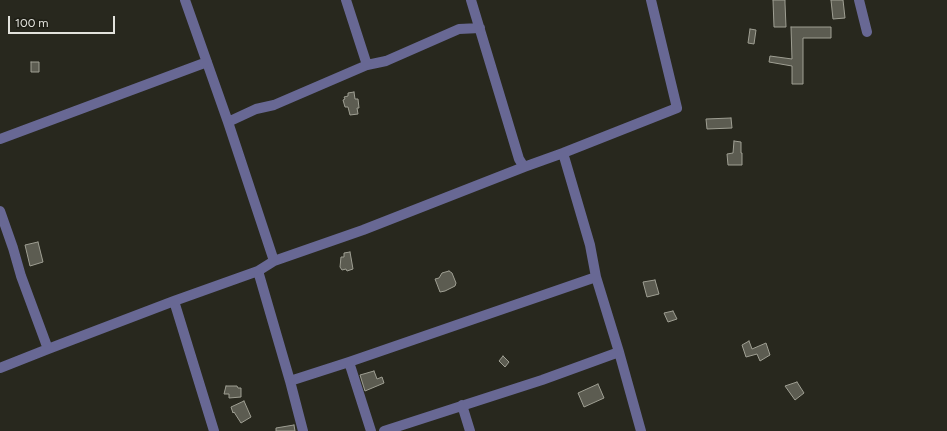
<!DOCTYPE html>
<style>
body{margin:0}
#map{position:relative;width:947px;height:431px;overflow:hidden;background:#28281e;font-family:Figtree,sans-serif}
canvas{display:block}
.scale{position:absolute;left:8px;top:16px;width:107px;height:18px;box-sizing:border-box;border:2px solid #e2e2dc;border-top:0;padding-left:5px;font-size:12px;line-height:14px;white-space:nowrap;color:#e2e2dc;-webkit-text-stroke:3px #1e1e15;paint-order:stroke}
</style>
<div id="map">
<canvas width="947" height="431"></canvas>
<div class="scale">100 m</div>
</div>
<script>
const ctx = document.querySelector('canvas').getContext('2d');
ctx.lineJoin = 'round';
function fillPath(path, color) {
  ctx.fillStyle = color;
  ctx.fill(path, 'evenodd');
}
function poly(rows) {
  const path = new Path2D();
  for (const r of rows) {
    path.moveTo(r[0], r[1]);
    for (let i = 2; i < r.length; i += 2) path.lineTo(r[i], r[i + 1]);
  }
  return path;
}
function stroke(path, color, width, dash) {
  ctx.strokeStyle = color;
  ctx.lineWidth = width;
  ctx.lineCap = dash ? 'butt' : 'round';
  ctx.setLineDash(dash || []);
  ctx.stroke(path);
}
const building = poly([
 [773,0,785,0,785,3,786,27,774,27,773,0],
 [831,0,843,0,845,18,833,19,831,0],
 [791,27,831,27,831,38,803,38,803,84,792,84,792,66,769,62,770,56,792,59,791,27],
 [750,29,756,30,754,44,748,43,750,29],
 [31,62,39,62,39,72,31,72,31,62],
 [354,92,355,99,358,99,359,108,357,108,358,114,350,115,348,107,345,107,343,100,345,99,344,97,348,96,348,93,354,92],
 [731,118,732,128,707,129,706,119,731,118],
 [734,141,741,142,741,153,742,153,742,165,728,165,727,154,733,153,734,141],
 [38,242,43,262,30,266,25,245,38,242],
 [350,252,353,269,347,271,346,269,342,270,340,267,341,257,344,257,344,253,350,252],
 [449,271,452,273,456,283,455,286,445,291,440,292,435,279,439,278,442,273,449,271],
 [655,280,659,294,647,297,643,282,655,280],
 [673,311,677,319,668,322,664,313,673,311],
 [749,341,752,349,766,343,770,355,760,361,757,354,746,357,742,345,749,341],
 [503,356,509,362,505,367,499,361,503,356],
 [374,371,377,379,382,377,384,383,365,391,360,375,374,371],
 [797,382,804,393,795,400,785,386,797,382],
 [598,384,604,398,584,407,578,393,598,384],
 [226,386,237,386,238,388,241,388,241,397,229,398,229,394,224,394,226,386],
 [244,401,251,417,241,423,234,412,233,413,231,407,244,401],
 [294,425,295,431,276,431,276,428,294,425]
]);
const minor = poly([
 [185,0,228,122,274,261],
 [346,0,367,65],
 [471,0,519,159,524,167],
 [859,0,867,32],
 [228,122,256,109,274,105,367,65,386,61,459,29,480,28],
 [0,139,207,62],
 [563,153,590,245,596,277,619,352,641,431],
 [0,211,13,248,21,276,48,349],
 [258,271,290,381,303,431],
 [174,301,214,431],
 [349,362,371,431],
 [0,368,48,349,174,301,258,271,274,261,363,230,524,167,563,153,677,108,651,0],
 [290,381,349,362,596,277],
 [462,405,470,431],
 [384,431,542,380,619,352]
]);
fillPath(building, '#5c5c51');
stroke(building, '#9f9f93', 1);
stroke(minor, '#686894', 10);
</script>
